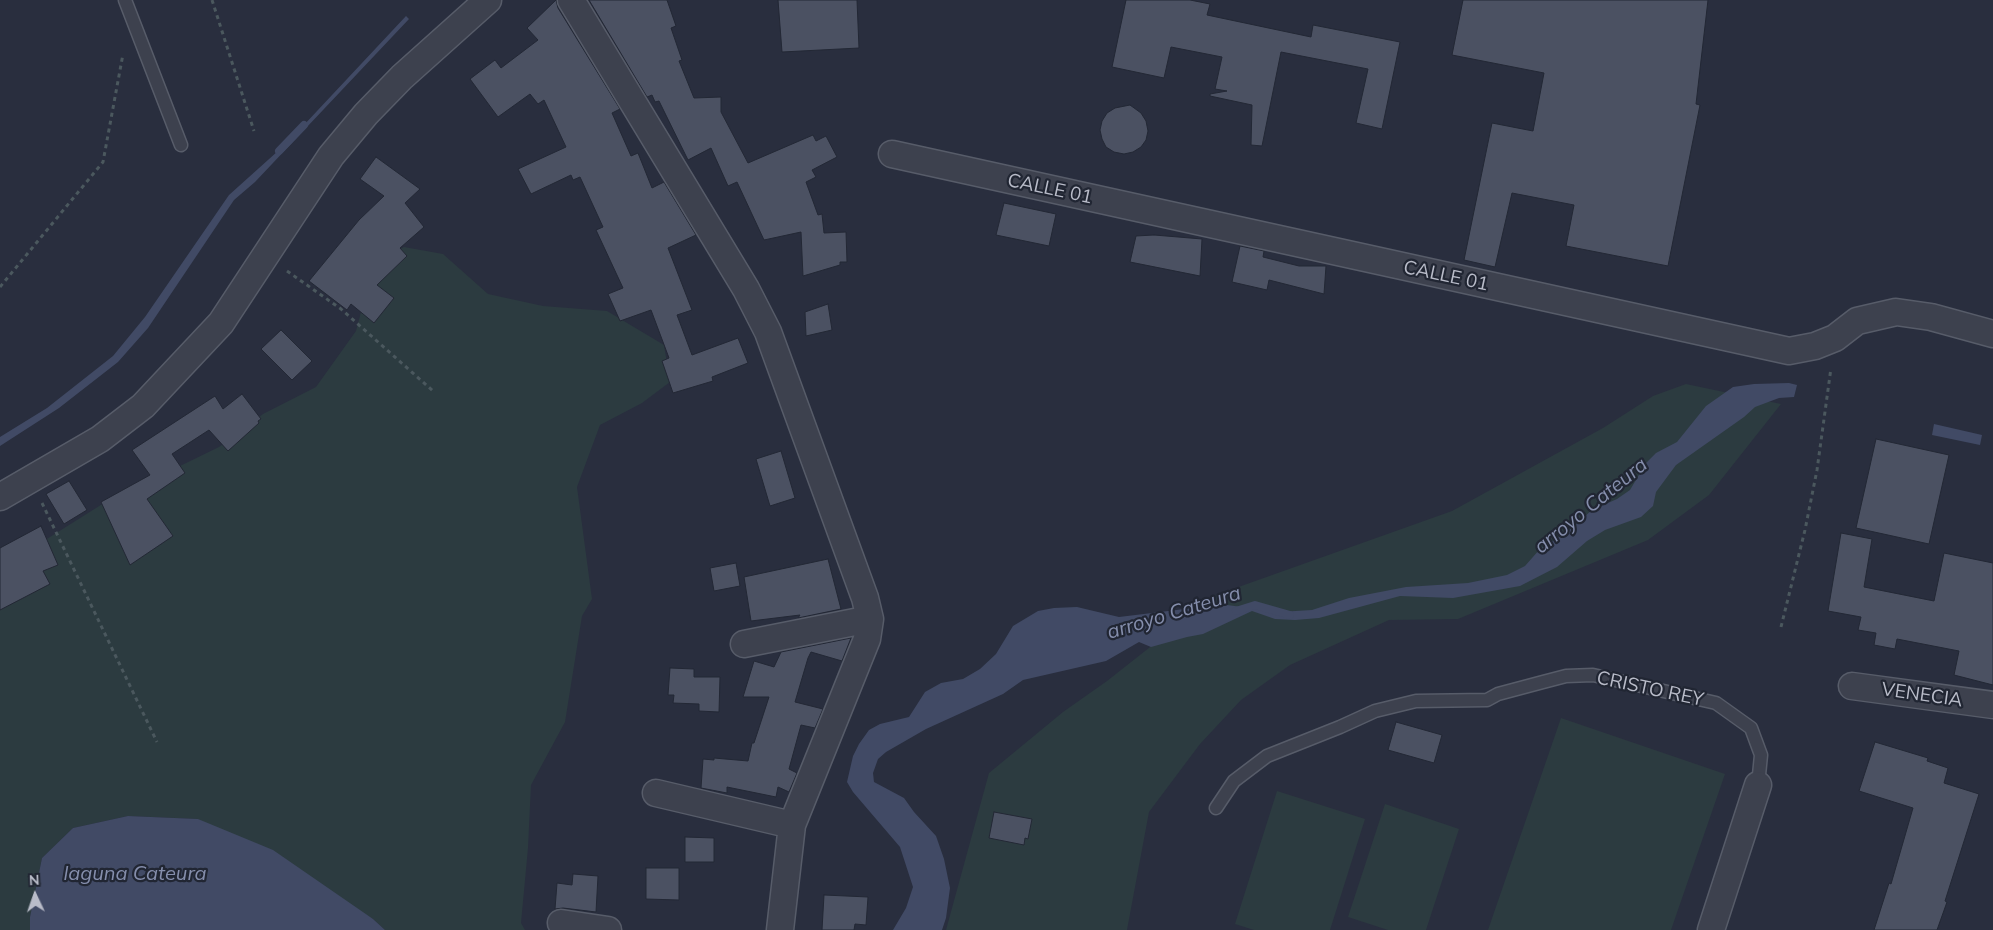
<!DOCTYPE html>
<style>
body{margin:0}
#map{position:relative;width:1993px;height:930px;overflow:hidden;background:#292e3e;font-family:Mulish,sans-serif}
canvas{display:block}
.north{position:absolute;left:10px;top:870px;width:50px;height:50px;-webkit-text-stroke:4px #212633;paint-order:stroke;rotate:357deg;font-size:14px;font-weight:700;line-height:20px;text-align:center;color:#b9bcc9}
.north::after{content:'';display:block;margin:auto;width:18px;height:22px;background:#b9bcc9;clip-path:polygon(50% 0,100% 100%,50% 72%,0 100%)}
</style>
<div id="map">
<canvas width="1993" height="930"></canvas>
<div class="north">N</div>
</div>
<script>
const ctx = document.querySelector('canvas').getContext('2d');
ctx.lineJoin = 'round';
function fillPath(path, color) {
  ctx.fillStyle = color;
  ctx.fill(path, 'evenodd');
}
function poly(rows) {
  const path = new Path2D();
  for (const r of rows) {
    path.moveTo(r[0], r[1]);
    for (let i = 2; i < r.length; i += 2) path.lineTo(r[i], r[i + 1]);
  }
  return path;
}
function stroke(path, color, width, dash) {
  ctx.strokeStyle = color;
  ctx.lineWidth = width;
  ctx.lineCap = dash ? 'butt' : 'round';
  ctx.setLineDash(dash || []);
  ctx.stroke(path);
}
function label(font, color, halo, rows, align = 'center') {
  ctx.font = font + ' Mulish,sans-serif';
  ctx.lineWidth = 4.5;
  ctx.setLineDash([]);
  ctx.textBaseline = 'middle';
  ctx.strokeStyle = halo;
  ctx.fillStyle = color;
  for (const [text, x, y, turn = 0] of rows) {
    ctx.save();
    ctx.translate(x, y);
    ctx.rotate((+turn || 0) * Math.PI / 180);
    ctx.textAlign = isNaN(turn) ? turn : align;
    if (halo) ctx.strokeText(text, 0, 0);
    ctx.fillText(text, 0, 0);
    ctx.restore();
  }
}
const green = poly([
 [404,247,443,254,488,294,543,306,607,311,664,345,670,382,642,403,600,425,577,487,592,599,582,616,565,722,531,785,528,848,521,923,525,930,385,930,373,919,198,819,128,816,73,828,42,858,30,917,30,930,0,930,0,584,42,542,104,503,219,447,263,414,316,387,356,331,374,263],
 [1686,384,1781,404,1709,495,1648,540,1458,619,1389,620,1290,665,1241,700,1200,744,1149,812,1127,930,946,930,989,773,1063,712,1107,681,1159,640,1191,623,1216,595,1452,511,1603,428,1653,396],
 [1561,718,1725,774,1671,930,1488,930],
 [1277,791,1365,819,1330,930,1254,930,1235,924],
 [1385,804,1459,829,1426,930,1388,930,1348,917]
]);
const water = poly([
 [406,16,409,19,255,182,234,200,148,328,118,362,59,408,0,446,0,437,47,408,113,356,145,317,229,195,288,142],
 [1789,383,1797,385,1794,397,1779,398,1755,407,1744,417,1676,465,1656,492,1653,506,1641,517,1605,530,1587,541,1557,567,1520,586,1453,598,1400,596,1319,618,1295,620,1275,619,1252,611,1203,634,1187,637,1151,647,1139,642,1106,661,1023,680,1003,694,926,729,886,752,878,759,873,773,874,782,904,798,914,812,936,836,944,859,950,888,946,918,942,930,893,930,906,908,913,887,900,847,853,792,847,782,853,756,859,744,869,730,880,724,909,717,925,692,941,683,963,679,980,669,996,654,1013,626,1038,611,1054,608,1077,607,1119,617,1193,608,1227,605,1279,612,1312,610,1349,598,1406,587,1468,583,1507,575,1525,566,1540,549,1567,532,1592,510,1617,499,1630,490,1646,463,1656,453,1677,442,1706,406,1733,387,1754,384],
 [1934,424,1982,435,1980,445,1932,435],
 [128,816,198,819,273,850,373,919,385,930,30,930,30,917,42,858,73,828]
]);
const stream = poly([
 [279,151,304,125],
 [1236,611,1255,605,1290,615]
]);
const building = poly([
 [556,0,558,8,620,109,612,113,631,156,638,153,652,188,664,182,696,235,668,248,692,310,677,315,692,355,738,338,748,363,712,377,713,381,673,393,662,361,669,358,651,310,620,321,608,294,623,288,596,230,603,227,580,177,573,180,571,175,531,194,518,169,566,147,544,100,538,104,530,94,498,117,470,79,495,60,501,68,538,40,527,28,556,0],
 [589,0,667,0,676,26,671,28,682,60,679,61,694,98,721,97,721,112,748,163,813,135,816,141,826,136,837,157,812,170,816,177,806,182,818,215,822,214,824,233,846,232,847,262,840,262,840,265,803,276,801,232,764,240,737,182,728,186,711,148,688,160,659,101,655,102,652,95,647,97,589,0],
 [778,0,857,0,859,48,782,52,778,0],
 [1126,0,1190,0,1210,4,1207,15,1311,37,1313,25,1400,42,1382,129,1356,123,1368,69,1281,52,1262,146,1251,145,1252,105,1210,96,1210,94,1227,91,1215,89,1222,57,1171,47,1164,78,1112,67,1126,0],
 [1463,0,1708,0,1696,104,1700,105,1668,266,1566,246,1574,205,1512,193,1495,267,1464,260,1492,123,1533,131,1544,73,1452,55,1463,0],
 [1130,105,1141,113,1146,121,1148,131,1146,140,1141,147,1133,152,1124,154,1114,152,1106,147,1102,139,1100,130,1102,121,1107,113,1115,108,1130,105],
 [376,157,420,189,405,203,424,227,400,248,407,256,377,285,394,298,374,323,351,304,347,310,309,281,359,220,384,196,360,179,376,157],
 [1004,203,1056,214,1049,246,996,235,1004,203],
 [1154,235,1202,239,1200,276,1130,262,1136,236,1154,235],
 [1240,246,1264,251,1263,257,1299,266,1326,266,1324,294,1269,280,1267,290,1232,282,1240,246],
 [828,304,832,330,806,336,805,312,828,304],
 [281,330,312,361,292,380,261,349,281,330],
 [242,394,261,419,258,421,259,423,228,451,209,430,172,454,185,473,147,499,173,536,130,565,101,502,150,475,132,450,215,396,223,409,242,394],
 [1876,439,1949,455,1929,544,1856,528,1876,439],
 [781,451,795,498,770,506,756,459,781,451],
 [69,481,87,510,64,524,46,494,69,481],
 [41,526,58,565,43,571,50,584,0,610,0,548,41,526],
 [1841,533,1872,539,1864,587,1934,601,1944,553,1993,563,1993,685,1954,675,1959,651,1897,639,1895,649,1874,645,1876,633,1858,630,1861,617,1828,611,1841,533],
 [828,559,841,609,798,618,800,615,751,621,744,577,828,559],
 [736,563,740,586,714,591,710,568,736,563],
 [851,638,842,661,811,652,808,658,795,702,823,709,815,728,801,725,789,769,797,773,789,792,778,787,776,797,727,787,727,793,701,788,703,759,714,760,714,758,748,761,752,743,754,743,769,697,743,697,754,661,774,667,781,652,851,638],
 [670,668,694,669,694,677,720,677,719,712,699,711,699,704,673,703,674,695,668,695,670,668],
 [1396,722,1442,735,1434,763,1388,750,1396,722],
 [1875,742,1928,758,1927,761,1948,768,1944,783,1979,794,1945,901,1947,902,1937,930,1874,930,1889,883,1891,884,1913,808,1859,791,1875,742],
 [994,812,1032,819,1028,839,1025,838,1024,845,989,838,994,812],
 [685,837,714,838,714,862,685,862,685,837],
 [646,868,679,868,679,900,646,899,646,868],
 [573,874,598,876,596,912,563,908,555,909,557,883,572,885,573,874],
 [824,895,868,897,866,925,855,924,854,930,822,930,824,895]
]);
const path = poly([
 [212,0,254,131],
 [287,271,341,309,433,391],
 [0,287,103,162,123,54],
 [42,503,157,742],
 [1781,627,1805,530,1817,470,1831,368]
]);
const lane = poly([
 [125,0,181,145],
 [1216,808,1234,781,1267,756,1340,727,1375,711,1416,701,1487,700,1498,694,1543,682,1566,676,1593,675,1716,703,1751,728,1761,755,1758,785]
]);
const street = poly([
 [571,0,746,289,768,332,865,598,870,619,867,639,792,825,780,930],
 [892,154,1789,351,1815,346,1835,338,1857,321,1896,312,1931,317,1993,334],
 [0,497,100,439,143,406,221,323,331,156,366,114,402,77,488,0],
 [744,644,870,619],
 [1852,686,1993,705],
 [656,793,792,825],
 [561,923,608,930],
 [1711,930,1758,785]
]);
const streetNames = [
 ["CALLE 01",1050,189,12],
 ["CALLE 01",1446,276,12],
 ["CRISTO REY",1650,689,12],
 ["VENECIA",1922,695,8]
];
const waterNames = [
 ["arroyo Cateura",1591,506,-39],
 ["arroyo Cateura",1174,613,-17],
 ["laguna Cateura",135,874]
];
fillPath(green, '#2c3b40');
fillPath(water, '#414a65');
stroke(stream, '#414a65', 8);
fillPath(building, '#4b5162');
stroke(building, '#232835', 1);
stroke(lane, '#575c69', 15);
stroke(street, '#575c69', 29);
stroke(path, '#4b585e', 3, [4, 4]);
stroke(lane, '#3d414e', 12);
stroke(street, '#3d414e', 26);
label('19px', '#b9bcc9', '#212633', streetNames);
label('italic 20px', '#858eac', '#212633', waterNames);
</script>
